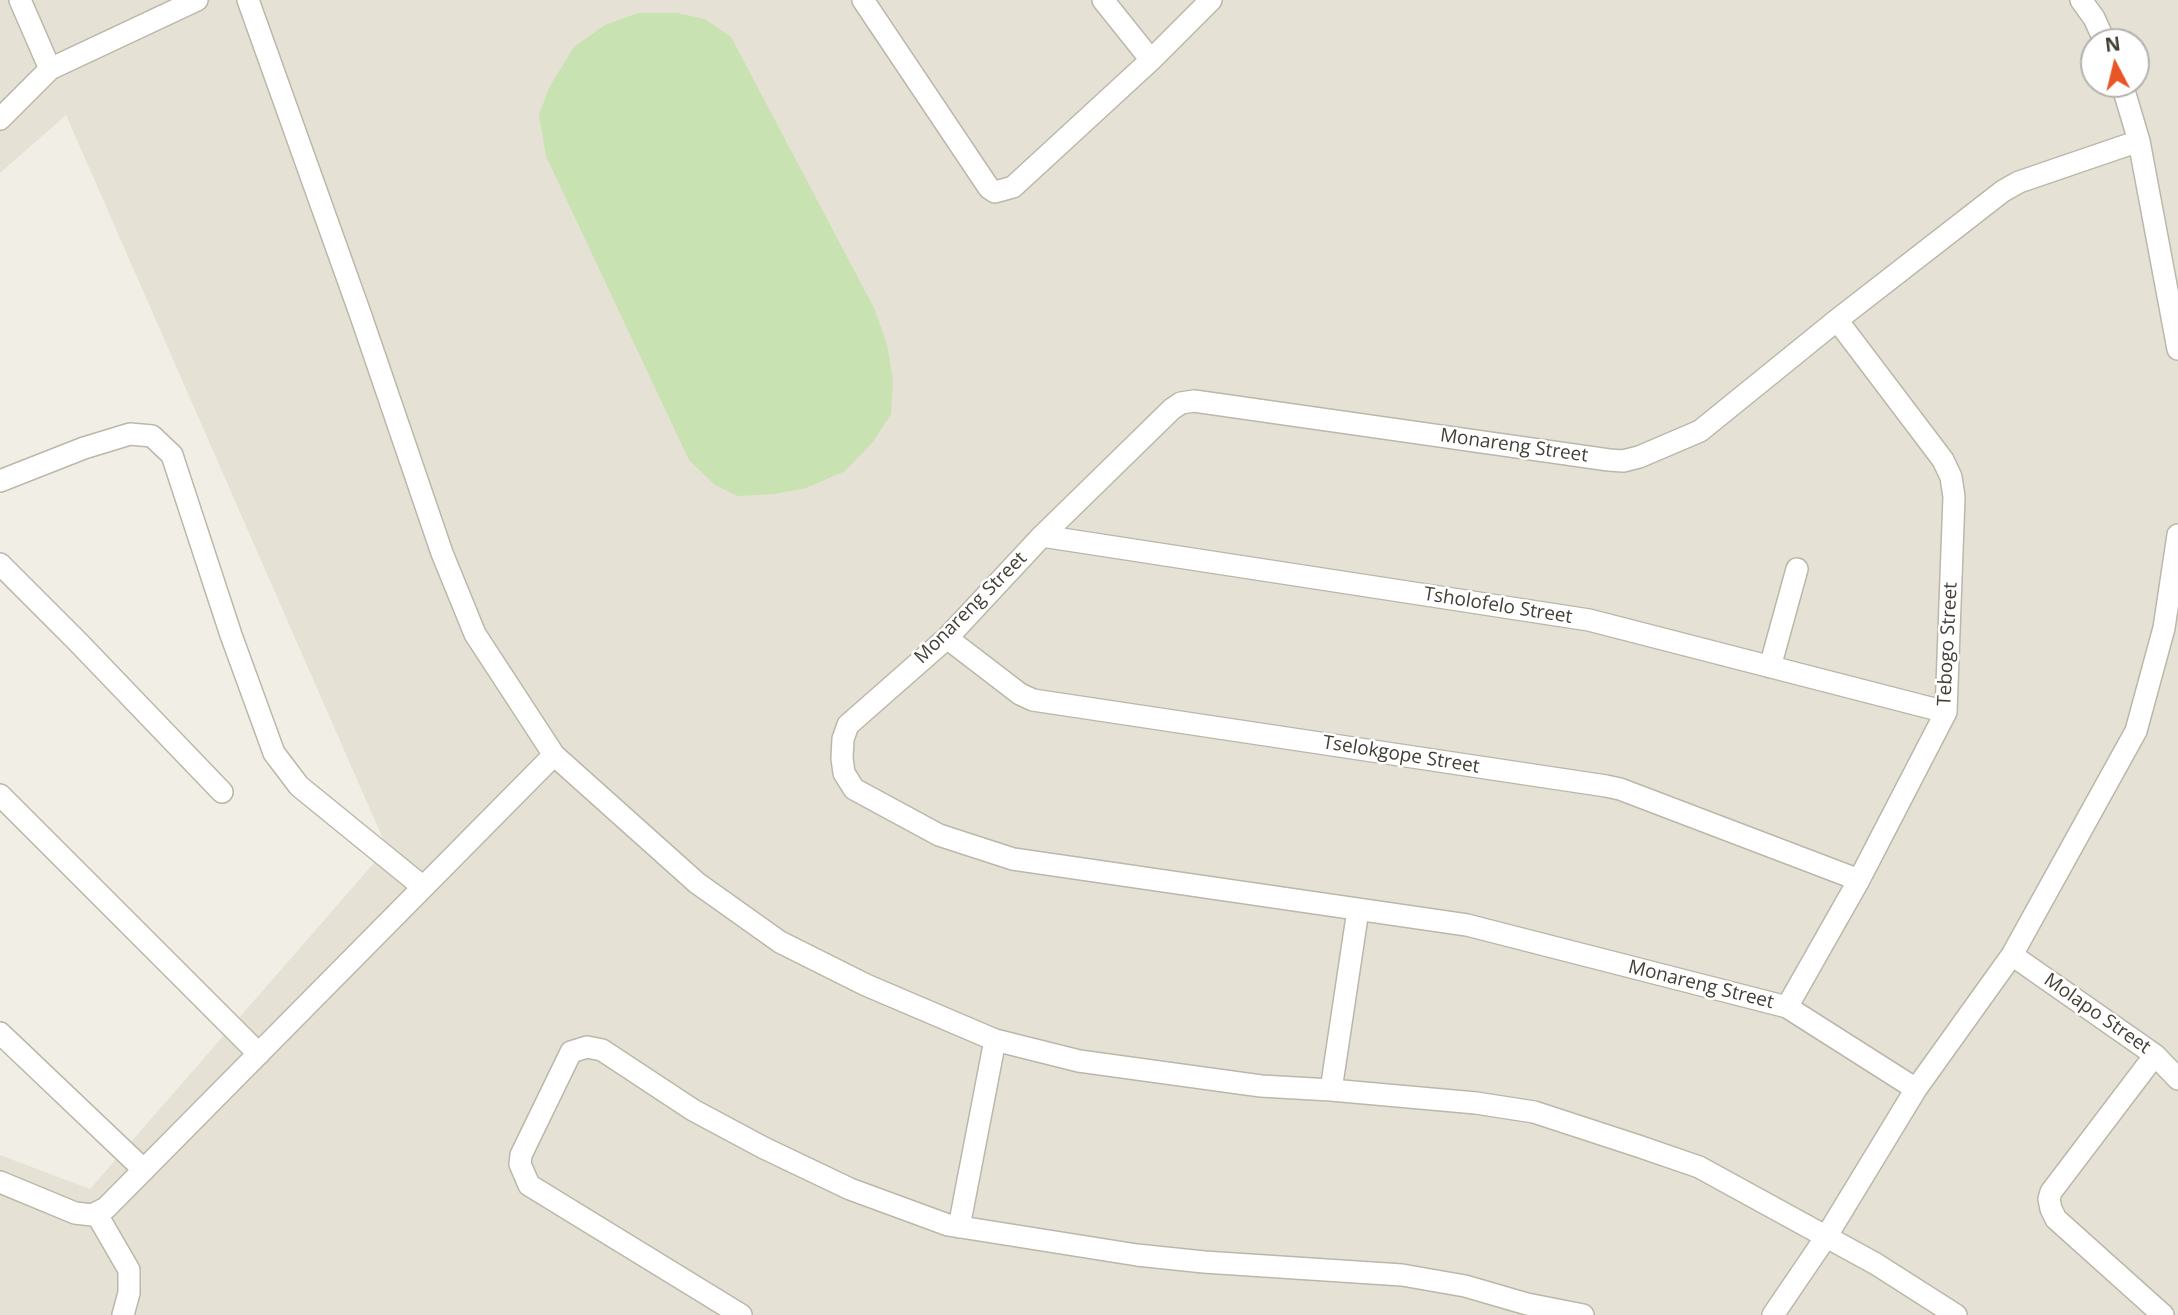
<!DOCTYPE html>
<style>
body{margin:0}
#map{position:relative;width:2178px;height:1315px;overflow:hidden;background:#f1efe5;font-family:"Open Sans",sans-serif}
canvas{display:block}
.north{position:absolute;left:2080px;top:28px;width:70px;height:70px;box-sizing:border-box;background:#fff;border:2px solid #b4b2ae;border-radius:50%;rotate:353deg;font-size:19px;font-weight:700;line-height:28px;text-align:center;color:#433f35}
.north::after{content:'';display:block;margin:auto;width:24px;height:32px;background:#e85526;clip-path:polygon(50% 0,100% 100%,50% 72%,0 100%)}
</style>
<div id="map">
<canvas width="2178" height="1315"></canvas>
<div class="north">N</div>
</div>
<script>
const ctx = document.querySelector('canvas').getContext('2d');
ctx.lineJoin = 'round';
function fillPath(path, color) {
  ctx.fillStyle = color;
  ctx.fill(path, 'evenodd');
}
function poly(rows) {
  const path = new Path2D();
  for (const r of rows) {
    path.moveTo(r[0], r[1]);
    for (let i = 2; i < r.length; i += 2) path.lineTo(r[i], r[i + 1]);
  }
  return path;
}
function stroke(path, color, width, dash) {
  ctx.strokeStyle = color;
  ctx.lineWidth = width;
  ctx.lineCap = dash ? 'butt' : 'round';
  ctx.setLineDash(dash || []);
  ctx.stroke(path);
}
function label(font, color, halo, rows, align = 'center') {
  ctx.font = font + ' "Open Sans",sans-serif';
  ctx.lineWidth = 5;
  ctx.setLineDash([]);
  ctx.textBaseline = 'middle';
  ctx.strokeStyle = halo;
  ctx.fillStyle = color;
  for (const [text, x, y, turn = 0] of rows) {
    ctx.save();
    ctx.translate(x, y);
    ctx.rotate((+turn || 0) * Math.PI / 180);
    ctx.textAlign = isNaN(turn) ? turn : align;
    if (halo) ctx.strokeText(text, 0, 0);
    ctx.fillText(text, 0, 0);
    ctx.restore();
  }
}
const residential = poly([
 [0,0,2178,0,2178,1315,0,1315,0,1155,90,1189,387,848,66,115,0,173],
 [2094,42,2136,42,2136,84,2094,84]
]);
const green = poly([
 [638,13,677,13,705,19,731,37,874,308,887,344,893,381,891,414,873,442,845,471,806,488,774,494,738,496,715,485,689,460,546,156,539,115,549,88,574,47,605,25]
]);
const minor = poly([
 [20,0,50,69],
 [248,0,361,316,442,553,475,634,554,755,697,883,780,942,866,985,995,1040,1079,1061,1261,1086,1331,1090,1476,1103,1534,1112,1638,1146,1699,1167,1876,1264,1956,1315],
 [863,0,989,188,995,192,1013,187,1151,60,1211,0],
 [1103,0,1151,60],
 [2081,0,2094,18,2105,42],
 [2122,84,2139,141,2178,349],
 [0,119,50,69,197,0],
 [0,481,84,448,130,434,152,436,172,455,231,635,274,753,299,786,423,887],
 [1042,536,1589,620,1946,712],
 [0,564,77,641,222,792],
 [947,638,1020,694,1033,700,1606,786,1620,789,1859,880],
 [1770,667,1797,569],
 [0,795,259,1054],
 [2012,955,2155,1055,2178,1079],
 [1787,1007,1859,880,1946,712,1954,497,1951,477,1943,460,1837,320],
 [0,1033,144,1170],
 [2155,1055,2051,1192,2049,1199,2051,1209,2056,1219,2163,1315],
 [1916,1089,1787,1007,1467,925,1013,859,939,835,854,789,844,773,842,758,843,739,848,725,947,638,1042,536,1172,409,1181,403,1194,401,1609,460,1623,461,1639,457,1700,431,1837,320,2003,191,2019,182,2139,141],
 [1331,1090,1358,910],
 [0,1182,75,1213,92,1215,106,1208,554,755],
 [96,1213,129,1270,129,1293,123,1315],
 [959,1227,995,1040],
 [741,1315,529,1185,520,1164,521,1155,571,1052,587,1047,602,1050,693,1110,764,1148,850,1189,948,1225,1137,1255,1204,1262,1402,1275,1465,1286,1527,1304,1583,1315],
 [1773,1315,1826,1237,1916,1089,2012,955,2136,731,2164,628,2178,535]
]);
const streetNames = [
 ["Monareng Street",1514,446,8],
 ["Tsholofelo Street",1498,606,9],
 ["Monareng Street",971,608,-45],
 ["Tebogo Street",1948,644,-87],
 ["Tselokgope Street",1401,755,9],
 ["Monareng Street",1701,985,14],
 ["Molapo Street",2097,1014,35]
];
fillPath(residential, '#e5e1d4');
fillPath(green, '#c8e2b1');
stroke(minor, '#bcb7a9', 24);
stroke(minor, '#fff', 21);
label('19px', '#433f35', '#fff', streetNames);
</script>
